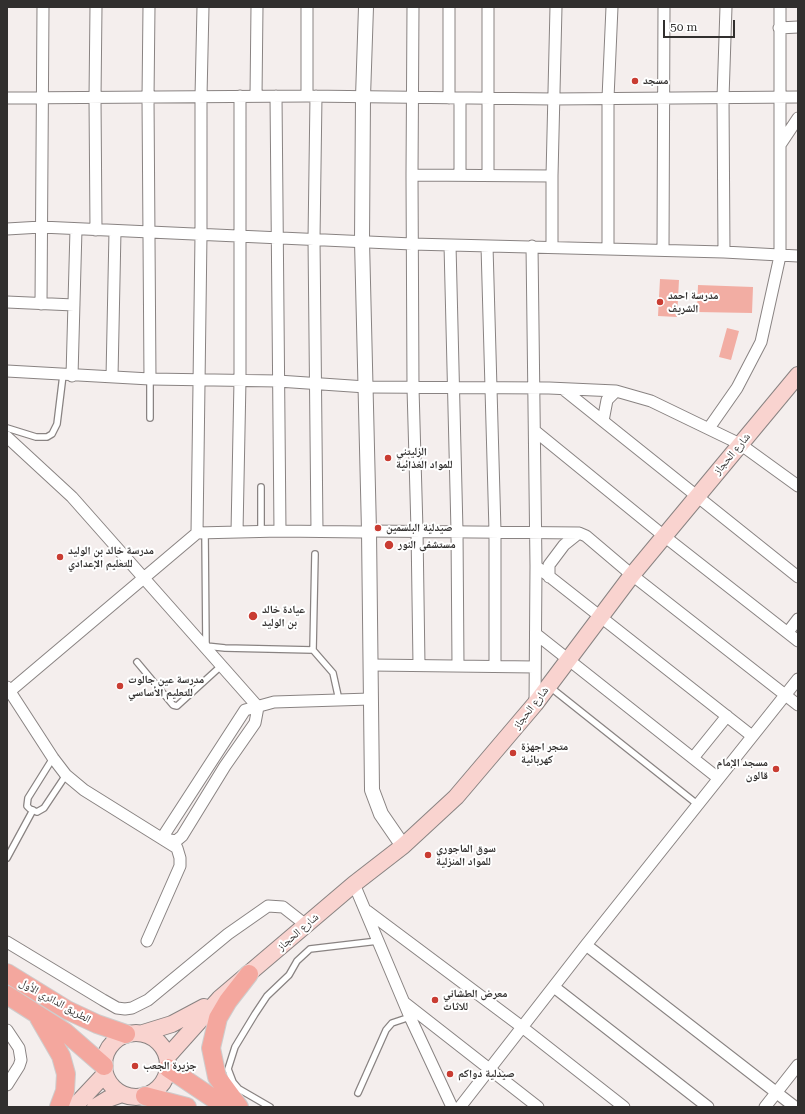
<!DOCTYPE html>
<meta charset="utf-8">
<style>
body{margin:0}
#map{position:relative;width:805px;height:1114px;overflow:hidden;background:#f4eeed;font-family:"Roboto Serif",serif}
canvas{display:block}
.frame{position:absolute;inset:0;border:8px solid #312f2e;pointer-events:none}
.scale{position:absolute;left:663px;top:20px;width:72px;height:18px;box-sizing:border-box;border:2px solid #312f2e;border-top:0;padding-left:5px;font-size:12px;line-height:14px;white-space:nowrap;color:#312f2e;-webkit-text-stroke:3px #fff;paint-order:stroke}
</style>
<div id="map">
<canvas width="805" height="1114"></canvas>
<div class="frame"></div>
<div class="scale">50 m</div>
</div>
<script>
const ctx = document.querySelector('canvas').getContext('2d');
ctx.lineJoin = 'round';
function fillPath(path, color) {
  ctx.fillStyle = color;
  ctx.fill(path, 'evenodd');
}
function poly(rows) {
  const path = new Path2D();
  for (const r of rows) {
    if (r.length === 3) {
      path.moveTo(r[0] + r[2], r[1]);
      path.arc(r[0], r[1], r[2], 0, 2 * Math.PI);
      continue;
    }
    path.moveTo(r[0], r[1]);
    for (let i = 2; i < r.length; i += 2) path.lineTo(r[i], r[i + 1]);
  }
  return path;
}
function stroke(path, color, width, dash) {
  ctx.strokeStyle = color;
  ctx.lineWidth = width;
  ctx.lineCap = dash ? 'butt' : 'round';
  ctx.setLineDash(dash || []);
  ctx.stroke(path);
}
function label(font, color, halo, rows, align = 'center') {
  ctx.font = font + ' "Roboto Serif","Noto Naskh Arabic",serif';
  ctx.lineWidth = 4;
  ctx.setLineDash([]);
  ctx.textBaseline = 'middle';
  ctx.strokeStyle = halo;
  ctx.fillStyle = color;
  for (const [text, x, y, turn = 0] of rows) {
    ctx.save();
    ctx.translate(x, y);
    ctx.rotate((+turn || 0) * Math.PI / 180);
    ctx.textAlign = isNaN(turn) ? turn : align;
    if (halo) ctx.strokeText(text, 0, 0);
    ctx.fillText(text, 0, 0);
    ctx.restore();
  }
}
const green = poly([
 [660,279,679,280,677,317,658,316],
 [698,285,753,287,752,313,697,312],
 [727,328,739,331,731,360,719,357]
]);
const service = poly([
 [150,418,150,379],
 [7,428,36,437,47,437,52,434,57,424,63,375],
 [261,487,261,531],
 [205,532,206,646],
 [206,646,225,648,313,650,333,673,339,700],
 [313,650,315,554],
 [137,662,173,705,177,706,221,666],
 [550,687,697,804],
 [53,758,28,798,27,806,30,809,37,812,44,808,66,775],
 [7,858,33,810],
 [358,1093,386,1030,392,1023,410,1017],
 [270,1107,239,1089,233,1082,228,1069,235,1047,255,1014,267,996,289,975,297,961,310,949,378,941]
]);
const minor = poly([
 [149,7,148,98,150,379],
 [307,7,307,96],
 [413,7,412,175,413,388,417,530,419,665],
 [779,28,798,27],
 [256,96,257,7],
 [276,96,280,531],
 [316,96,314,239,317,531],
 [7,98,307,96,553,99,798,97],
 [449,98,449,7],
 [780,145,798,118],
 [412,175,552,176],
 [460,175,460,98],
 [488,175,488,7],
 [7,229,41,227,412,244,724,252,798,256],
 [96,230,95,98,96,7],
 [450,245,457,531,458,666],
 [487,246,495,531,495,666],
 [532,246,536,566,535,704],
 [552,247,552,176,556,7],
 [608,249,608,98,612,7],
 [663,250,664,7],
 [724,252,723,98,726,7],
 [7,302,74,305],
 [41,304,43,7],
 [7,371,150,379,278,381,366,387,549,388,616,391,651,401,740,444,798,486],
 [72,376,76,229],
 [112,377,115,231],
 [563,389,798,577],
 [603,421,607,400,616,391],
 [709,428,737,388,761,342,780,256,780,7],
 [535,431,664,536,798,641],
 [7,437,72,497,258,707],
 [369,531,579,533,586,536,632,575,798,705],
 [237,532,240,380,240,96],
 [197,533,201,235,201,96,203,7],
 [536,566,752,736],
 [549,577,549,565,564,545,579,533],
 [788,632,798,619],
 [536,634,718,778],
 [371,665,535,667],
 [7,687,53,758,66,775,84,790,177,848,180,858,180,866,147,941],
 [10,691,197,533,280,531,362,532],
 [693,758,727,716],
 [162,838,245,710,274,702,370,699],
 [164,839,176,841,182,836,225,766,255,723,258,707],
 [354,884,410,1017,452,1107],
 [367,911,522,1027,624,1107],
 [7,942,103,1000,117,1008,125,1009,132,1008,148,1000,228,934,268,906,283,907,306,925],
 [586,945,795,1107],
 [554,987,708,1107],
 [405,1003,538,1107],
 [7,1030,19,1048,21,1060,19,1066,7,1085],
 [460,1107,586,945,798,679],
 [765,1107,798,1065]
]);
const tertiary = poly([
 [366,7,363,97,362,241,369,531,372,790,381,814,403,846]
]);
const secondary = poly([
 [136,1065,32],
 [143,1033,172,1024,204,1007],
 [168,1056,220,998,354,884,403,846,456,797,535,704,632,575,798,375],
 [74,1107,105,1074],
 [95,1107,108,1099,122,1094]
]);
const primary = poly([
 [7,973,67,1010,97,1024,126,1034],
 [7,995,65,1032,104,1066],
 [39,1018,61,1056,66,1074,65,1091,59,1107],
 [168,1068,226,1107],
 [145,1096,187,1107],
 [239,1107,217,1077,211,1048,218,1018,228,1001,249,974]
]);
const markers = [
 [635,81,4,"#c93c32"],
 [660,302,4,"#c93c32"],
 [388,458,4,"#c93c32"],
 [378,528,4,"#c93c32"],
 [389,545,5,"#c93c32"],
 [60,557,4,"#c93c32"],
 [253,616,5,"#c93c32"],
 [120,686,4,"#c93c32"],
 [513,753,4,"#c93c32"],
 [776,769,4,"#c93c32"],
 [428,855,4,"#c93c32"],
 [435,1000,4,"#c93c32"],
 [135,1066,4,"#c93c32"],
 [450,1074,4,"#c93c32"]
];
const poiNames = [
 ["مسجد",643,81],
 ["مدرسة احمد",668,296],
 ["الشريف",668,309],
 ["الزليتني",396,452],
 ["للمواد الغذائية",396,465],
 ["صيدلية البلسمين",386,528],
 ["مستشفى النور",398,545],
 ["مدرسة خالد بن الوليد",68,551],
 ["للتعليم الإعدادي",68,564],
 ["عيادة خالد",262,610],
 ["بن الوليد",262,623],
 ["مدرسة عين جالوت",128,680],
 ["للتعليم الأساسي",128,693],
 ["متجر اجهزة",521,747],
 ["كهربائية",521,760],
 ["مسجد الإمام",768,763,"right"],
 ["قالون",768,776,"right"],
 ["سوق الماجوري",436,849],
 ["للمواد المنزلية",436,862],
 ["معرض الطشاني",443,994],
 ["للاثاث",443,1007],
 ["جزيرة الجعب",143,1066],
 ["صيدلية دواكم",458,1074]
];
const streetNames = [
 ["شارع الحجاز",732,454,-50],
 ["شارع الحجاز",531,708,-52],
 ["شارع الحجاز",298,932,-41],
 ["الطريق الدائري الأول",55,1001,29]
];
fillPath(green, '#f2ada3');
stroke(service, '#898382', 8);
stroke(minor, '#898382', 13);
stroke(tertiary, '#898382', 16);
stroke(secondary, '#898382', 18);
stroke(primary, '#cecdcd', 20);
stroke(service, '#fff', 5.5);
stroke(minor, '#fff', 11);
stroke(tertiary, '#fff', 14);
stroke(secondary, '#f9d3cf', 16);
stroke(primary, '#f4a79e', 18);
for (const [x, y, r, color] of markers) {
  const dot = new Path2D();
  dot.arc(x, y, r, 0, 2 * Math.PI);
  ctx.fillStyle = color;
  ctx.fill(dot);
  stroke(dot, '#fff', 1.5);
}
label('bold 11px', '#312f2e', '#fff', poiNames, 'left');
label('11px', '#312f2e', '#fff', streetNames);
</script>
